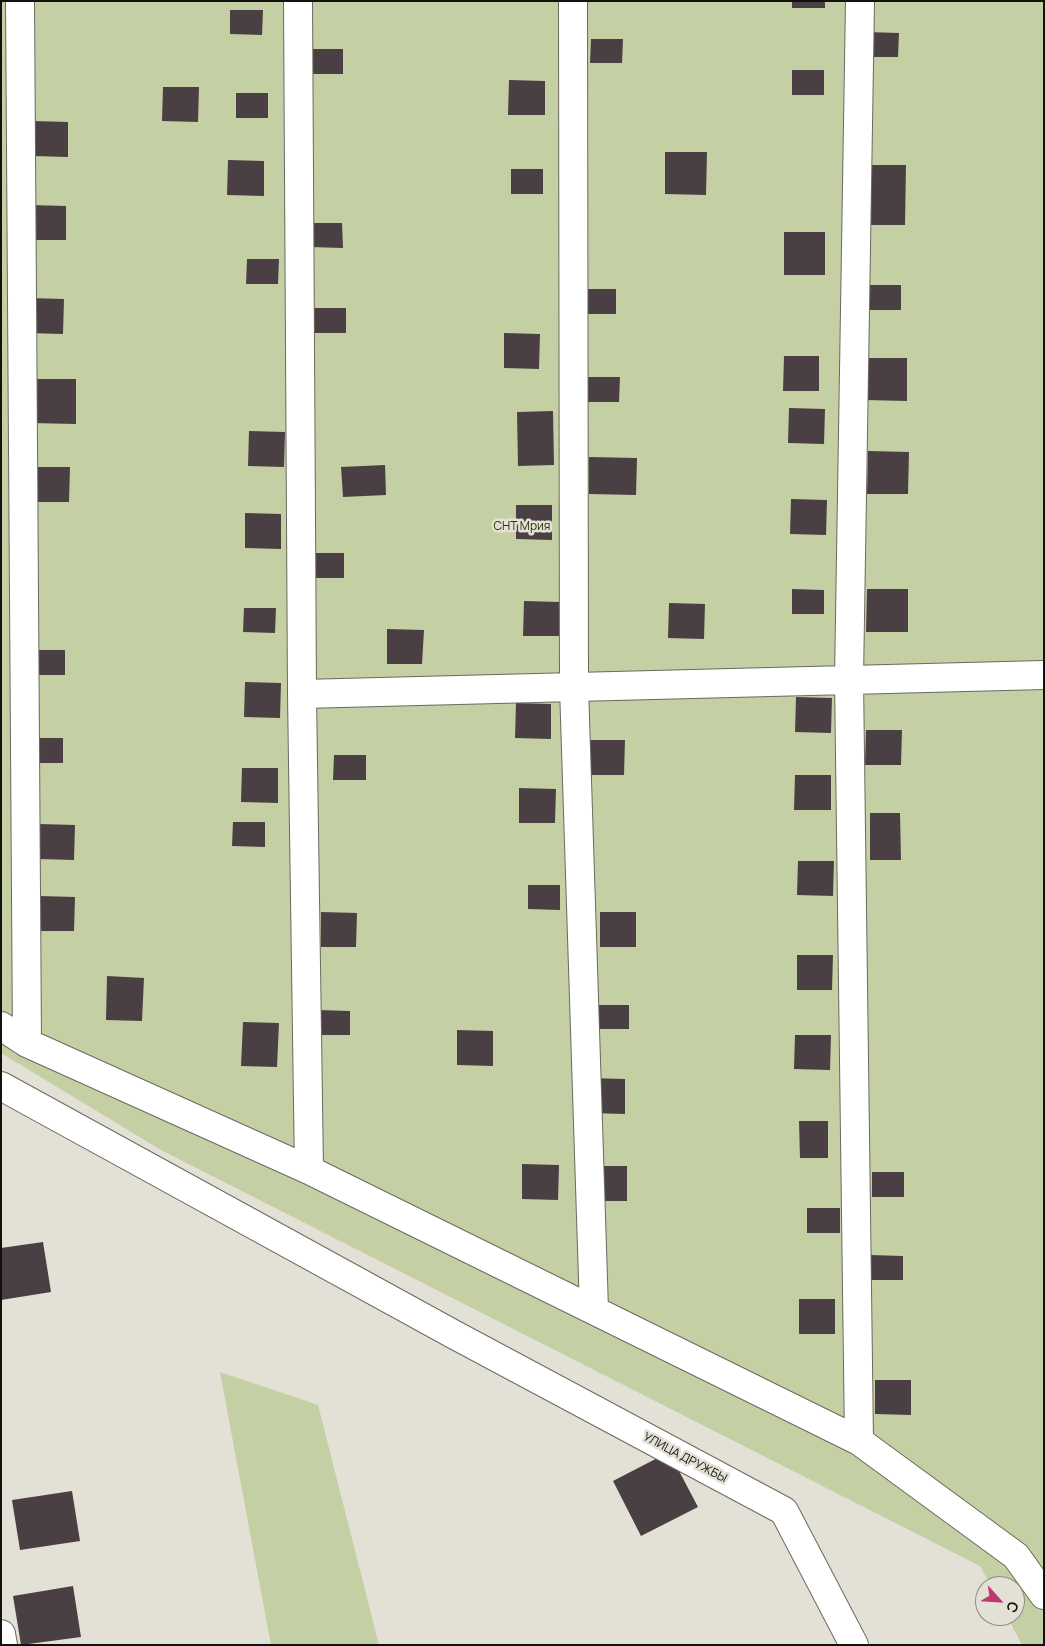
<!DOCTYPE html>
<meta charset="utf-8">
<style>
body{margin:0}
#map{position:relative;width:1045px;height:1646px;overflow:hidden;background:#e3e0d5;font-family:Manrope,sans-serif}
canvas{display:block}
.frame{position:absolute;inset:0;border:2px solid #12110d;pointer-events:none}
.north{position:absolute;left:975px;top:1576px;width:50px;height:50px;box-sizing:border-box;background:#e3e0d5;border:1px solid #8f8d85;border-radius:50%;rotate:116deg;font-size:14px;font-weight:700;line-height:20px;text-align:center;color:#12110d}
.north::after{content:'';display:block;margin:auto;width:18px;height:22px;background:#bf3672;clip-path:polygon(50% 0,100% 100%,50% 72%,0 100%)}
</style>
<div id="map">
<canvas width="1045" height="1646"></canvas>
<div class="frame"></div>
<div class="north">С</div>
</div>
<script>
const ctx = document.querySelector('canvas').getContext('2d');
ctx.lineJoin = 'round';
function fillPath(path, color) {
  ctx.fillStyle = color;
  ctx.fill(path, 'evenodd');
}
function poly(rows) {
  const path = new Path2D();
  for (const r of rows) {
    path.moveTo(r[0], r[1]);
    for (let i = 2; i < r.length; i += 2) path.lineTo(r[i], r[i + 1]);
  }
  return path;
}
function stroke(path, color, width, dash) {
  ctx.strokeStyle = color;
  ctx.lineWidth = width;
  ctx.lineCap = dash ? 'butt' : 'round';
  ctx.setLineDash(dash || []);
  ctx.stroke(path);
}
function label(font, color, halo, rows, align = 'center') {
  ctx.font = font + ' Manrope,sans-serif';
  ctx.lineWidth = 5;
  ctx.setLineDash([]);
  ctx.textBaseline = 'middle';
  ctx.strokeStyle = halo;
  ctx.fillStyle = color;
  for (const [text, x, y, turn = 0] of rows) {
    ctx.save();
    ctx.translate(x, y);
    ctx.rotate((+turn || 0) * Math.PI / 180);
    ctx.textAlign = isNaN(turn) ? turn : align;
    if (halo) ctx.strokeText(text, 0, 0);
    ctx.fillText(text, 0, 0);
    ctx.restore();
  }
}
const green = poly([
 [1,1,1044,1,1044,1645,1022,1645,1007,1616,1015,1616,1015,1586,991,1586,980,1566,161,1150,1,1053],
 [220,1372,318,1405,379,1645,271,1645]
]);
const building = poly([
 [792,1,825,1,825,8,792,8],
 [230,10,263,10,262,35,230,34],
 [866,32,899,33,898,57,866,57],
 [591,39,623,39,622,63,590,63],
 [311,49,343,49,343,74,310,74],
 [792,70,824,70,824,95,792,95],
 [509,80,545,81,545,115,508,115],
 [163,87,199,87,198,122,162,121],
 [236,93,268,93,268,118,236,118],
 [32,121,68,122,68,157,32,156],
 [665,152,707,152,706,195,665,194],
 [228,160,264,161,264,196,227,195],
 [865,165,906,165,905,225,865,225],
 [511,169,543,169,543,194,511,194],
 [30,205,66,206,66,240,29,240],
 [310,223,342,223,343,248,310,247],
 [784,232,825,232,825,275,784,275],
 [247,259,279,259,278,284,246,284],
 [868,285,901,285,901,310,868,310],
 [584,289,616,289,616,314,583,314],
 [28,298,64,299,63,334,27,333],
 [314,308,346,308,346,333,314,333],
 [504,333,540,334,539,369,504,368],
 [784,356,819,356,819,391,783,391],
 [866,358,907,358,907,401,865,400],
 [587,377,620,377,619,402,587,402],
 [31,379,76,379,76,424,30,423],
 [789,408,825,409,824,444,788,443],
 [553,411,554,465,518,466,517,412],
 [249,431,285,432,284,467,248,466],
 [868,451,909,452,908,494,867,494],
 [589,457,637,458,636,495,589,494],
 [385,465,386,495,343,497,341,467],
 [34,467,70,467,69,502,33,502],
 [791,499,827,500,826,535,790,534],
 [516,505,552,505,552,540,516,539],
 [245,513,281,514,281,549,245,548],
 [312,553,344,553,344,578,312,578],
 [792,589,824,590,824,614,792,614],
 [867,589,908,589,908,632,866,632],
 [524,601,559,602,559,636,523,636],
 [669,603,705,604,704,639,668,638],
 [244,608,276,608,275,633,243,632],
 [387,629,424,630,422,664,387,664],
 [33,650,65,650,65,675,33,675],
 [245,682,281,683,280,718,244,717],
 [796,697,832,698,831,733,795,732],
 [516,703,551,704,551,739,515,738],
 [866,730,902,730,901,765,865,765],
 [31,738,63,738,63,763,31,763],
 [589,740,625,740,624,775,589,775],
 [334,755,366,755,366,780,333,780],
 [242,768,278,768,278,803,241,802],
 [795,775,831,775,831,810,794,810],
 [519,788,556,789,555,823,519,823],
 [870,813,900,813,901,860,870,860],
 [233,822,265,822,265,847,232,846],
 [39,824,75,825,74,860,38,859],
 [798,861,834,861,833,896,797,895],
 [528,885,560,885,560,910,528,909],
 [39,896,75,897,74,931,38,931],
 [321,912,357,913,356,947,321,947],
 [600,912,636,912,636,947,600,947],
 [797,955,833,955,832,990,797,990],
 [107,976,144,978,142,1021,106,1020],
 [597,1005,629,1005,629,1029,596,1029],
 [318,1010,350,1011,350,1035,318,1035],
 [243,1022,279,1023,277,1067,241,1066],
 [457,1030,493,1031,493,1066,457,1065],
 [795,1035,831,1035,830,1070,794,1069],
 [589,1078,625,1079,625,1114,589,1113],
 [799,1121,828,1121,828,1158,800,1158],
 [522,1164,559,1165,558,1200,522,1199],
 [591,1166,627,1166,627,1201,591,1201],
 [872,1172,904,1172,904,1197,872,1197],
 [807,1208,840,1208,840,1233,807,1233],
 [43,1242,51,1292,1,1300,1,1248],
 [871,1255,903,1256,903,1280,870,1280],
 [799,1299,835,1299,835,1334,799,1334],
 [875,1380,911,1380,911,1415,875,1414],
 [669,1452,698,1507,641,1536,613,1481],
 [72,1491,80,1541,20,1550,12,1500],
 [73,1586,81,1637,21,1645,13,1596]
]);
const minor = poly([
 [20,1,27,1043],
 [298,1,302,694,309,1170],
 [573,1,574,687,594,1310],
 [302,694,1044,675],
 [1,1026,27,1043,309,1170,859,1441,1016,1556,1044,1595],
 [1,1086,453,1334,784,1511,854,1645],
 [859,1441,849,679,860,1],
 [1,1634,3,1645]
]);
const parkNames = [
 ["СНТ Мрия",522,527]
];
const streetNames = [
 ["УЛИЦА ДРУЖБЫ",685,1458,28]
];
fillPath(green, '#c5cfa4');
fillPath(building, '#4a4044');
stroke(minor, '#6c6960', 30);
stroke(minor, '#fff', 28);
label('12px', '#2d3500', '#e3e0d5', parkNames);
label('12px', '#12110d', '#e3e0d5', streetNames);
</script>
